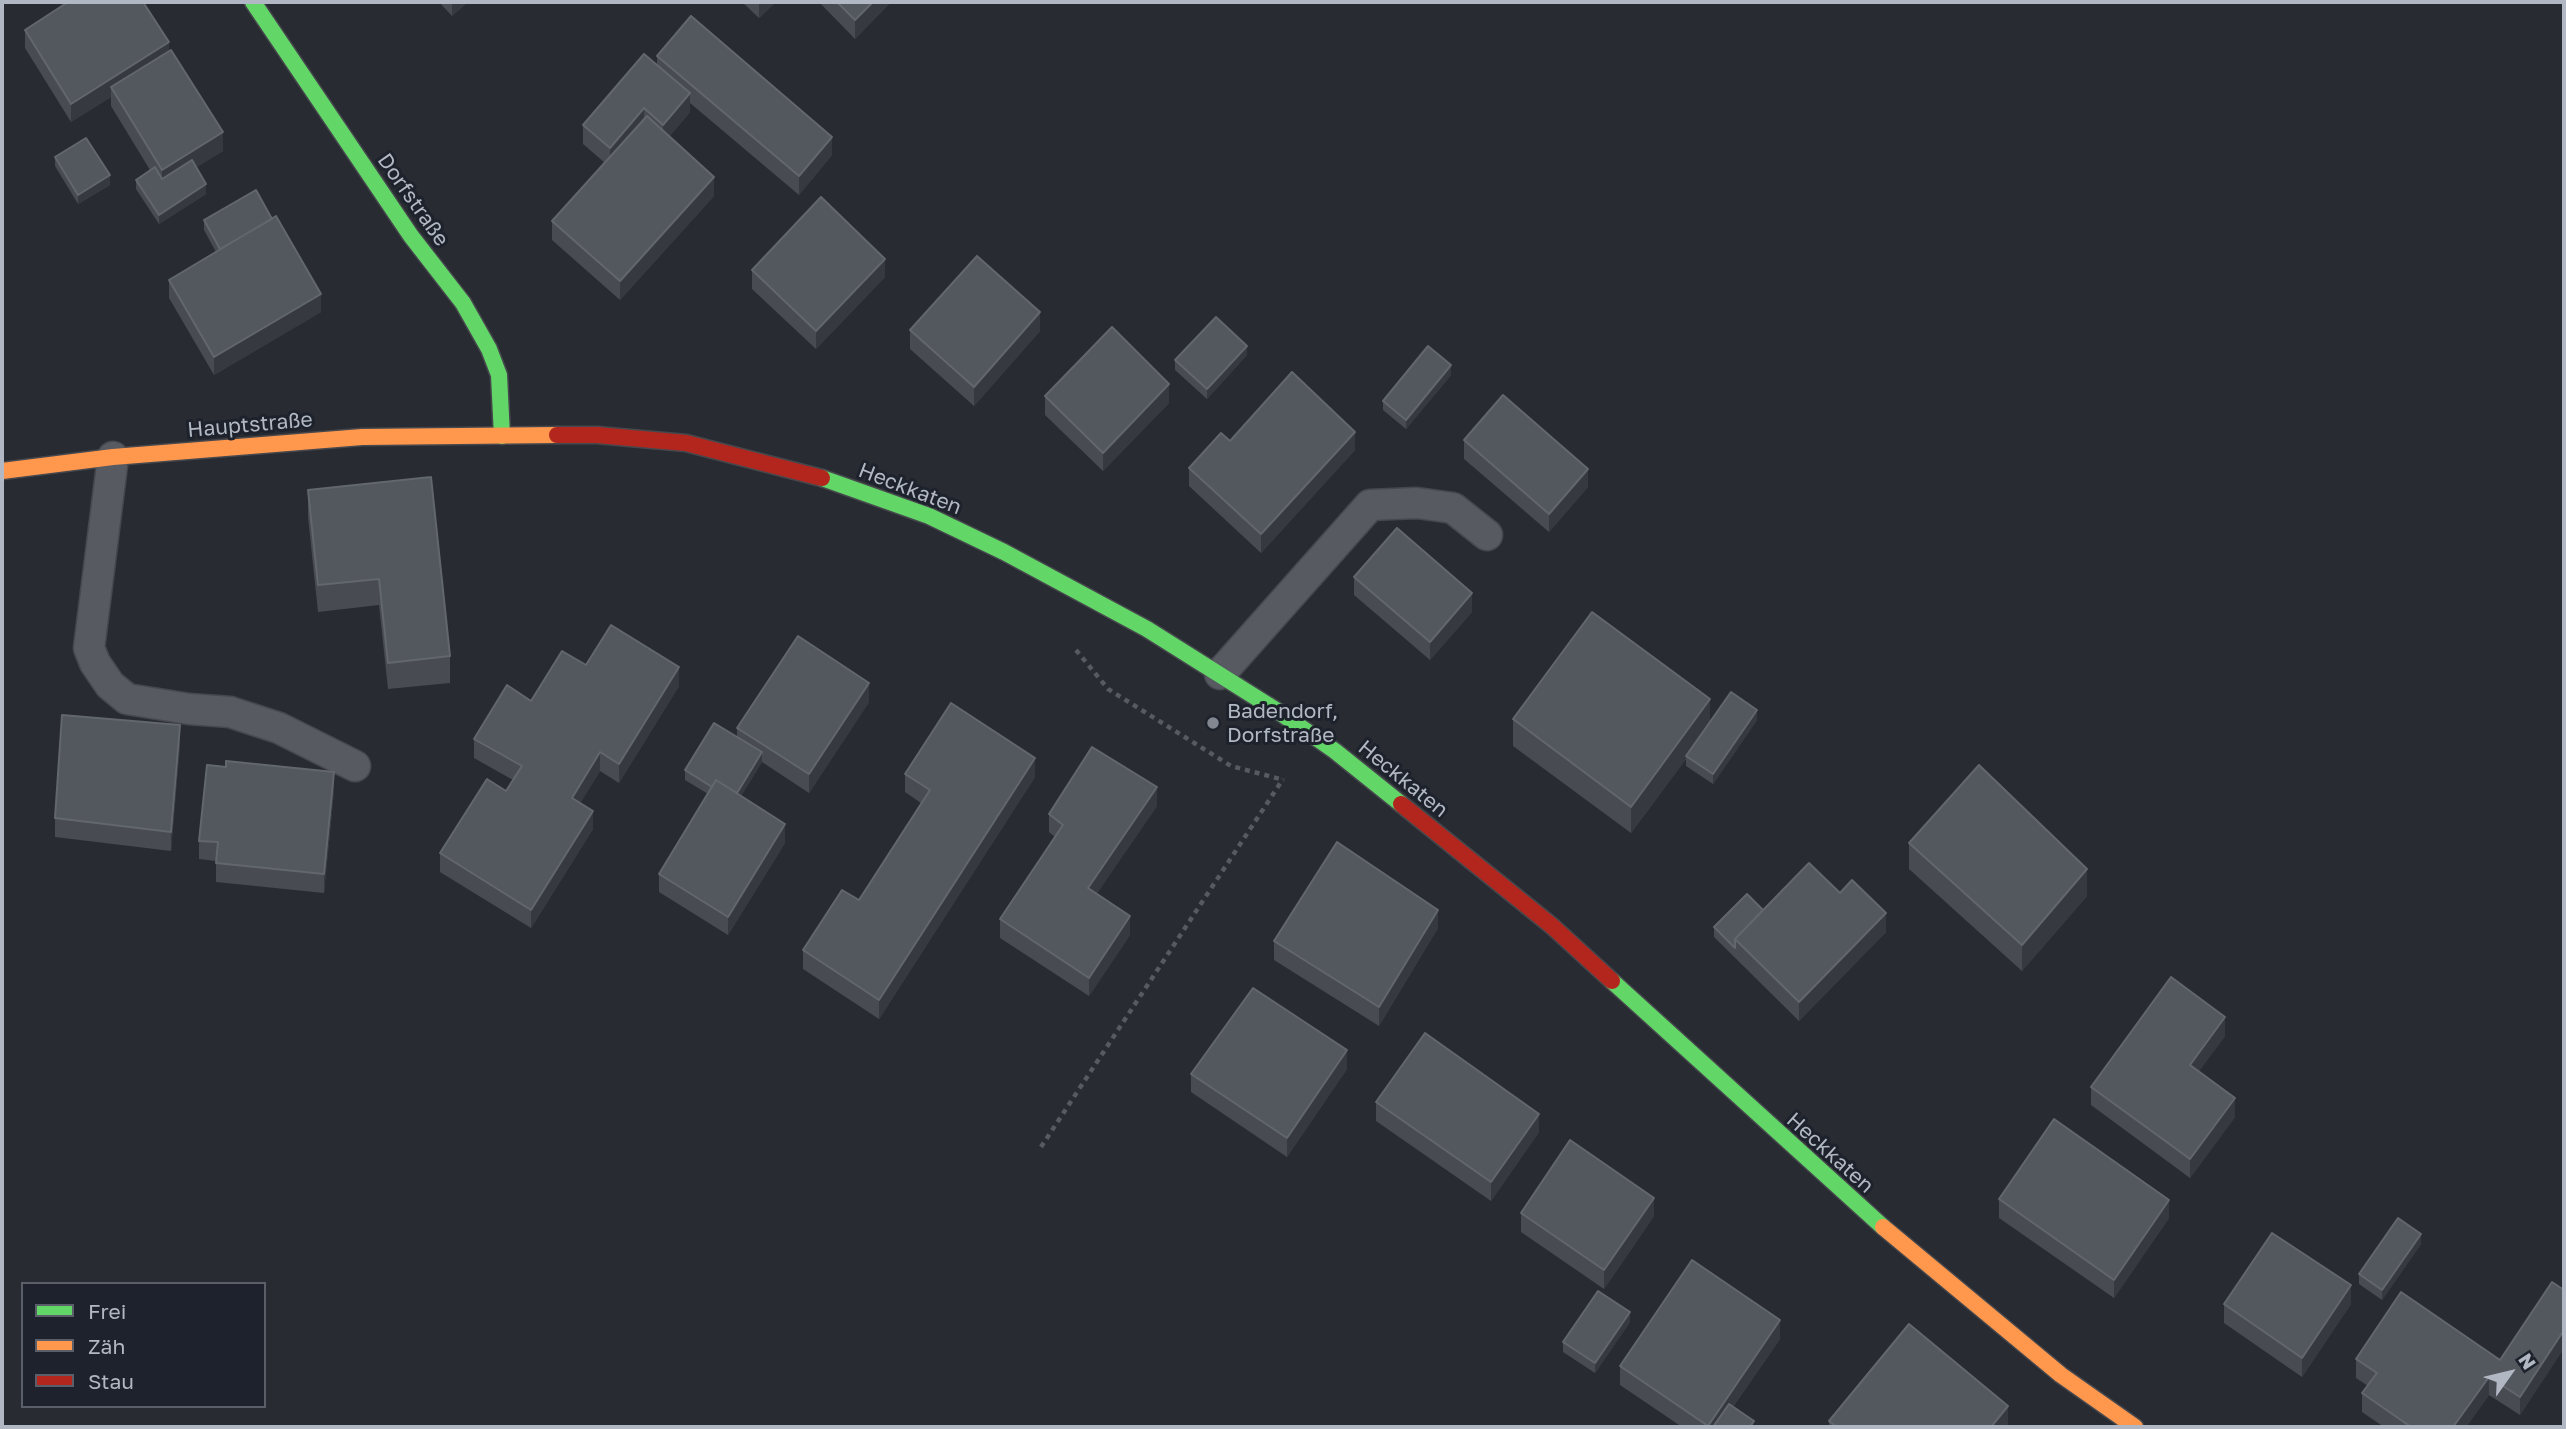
<!DOCTYPE html>
<meta charset="utf-8">
<style>
body{margin:0}
#map{position:relative;width:2566px;height:1429px;overflow:hidden;background:#282c32;font-family:"Golos Text",sans-serif}
canvas{display:block}
.frame{position:absolute;inset:0;border:4px solid #b2b8c3;pointer-events:none}
.legend{position:absolute;left:21px;top:1282px;width:245px;height:126px;box-sizing:border-box;background:#1d222c;border:2px solid #595e68;margin:0;padding:9px 12px;list-style:none;font-size:21px;color:#b2b8c3}
.legend li{display:flex;align-items:center;gap:14px;height:35px}
.legend b{width:35px;border:2px solid #595e68}
.north{position:absolute;left:2475px;top:1338px;width:70px;height:70px;-webkit-text-stroke:5px #1d222c;paint-order:stroke;rotate:56deg;font-size:19px;font-weight:700;line-height:28px;text-align:center;color:#b2b8c3}
.north::after{content:'';display:block;margin:auto;width:24px;height:32px;background:#b2b8c3;clip-path:polygon(50% 0,100% 100%,50% 72%,0 100%)}
</style>
<div id="map">
<canvas width="2566" height="1429"></canvas>
<div class="frame"></div>
<ul class="legend">
<li><b style="height:9px;background:#63d668"></b>Frei</li>
<li><b style="height:9px;background:#ff974d"></b>Zäh</li>
<li><b style="height:9px;background:#b3261e"></b>Stau</li>
</ul>
<div class="north">N</div>
</div>
<script>
const ctx = document.querySelector('canvas').getContext('2d');
ctx.lineJoin = 'round';
function poly(rows) {
  const path = new Path2D();
  for (const r of rows) {
    path.moveTo(r[0], r[1]);
    for (let i = 2; i < r.length; i += 2) path.lineTo(r[i], r[i + 1]);
  }
  return path;
}
function stroke(path, color, width, dash) {
  ctx.strokeStyle = color;
  ctx.lineWidth = width;
  ctx.lineCap = dash ? 'butt' : 'round';
  ctx.setLineDash(dash || []);
  ctx.stroke(path);
}
function fillPath(path, color) {
  ctx.fillStyle = color;
  ctx.fill(path, 'evenodd');
}
function label(font, color, halo, rows, align = 'center') {
  ctx.font = font + ' "Golos Text",sans-serif';
  ctx.lineWidth = 6;
  ctx.setLineDash([]);
  ctx.textBaseline = 'middle';
  ctx.strokeStyle = halo;
  ctx.fillStyle = color;
  for (const [text, x, y, turn = 0] of rows) {
    ctx.save();
    ctx.translate(x, y);
    ctx.rotate((+turn || 0) * Math.PI / 180);
    ctx.textAlign = isNaN(turn) ? turn : align;
    if (halo) ctx.strokeText(text, 0, 0);
    ctx.fillText(text, 0, 0);
    ctx.restore();
  }
}
const path = poly([
 [1076,650,1108,689,1231,766,1284,780],
 [1041,1147,1283,779]
]);
const lane = poly([
 [113,457,89,648,95,663,110,685,127,699,189,709,230,712,279,728,355,766],
 [1220,674,1370,505,1417,503,1453,508,1487,535]
]);
const fast = poly([
 [253,2,411,236,463,303,489,349,499,375,502,436],
 [822,478,929,516,1004,552,1147,629,1279,712,1335,751,1401,804],
 [1612,981,1883,1227]
]);
const slow = poly([
 [2,471,113,457,362,437,557,435],
 [1883,1227,2061,1375,2135,1427]
]);
const jam = poly([
 [557,435,597,435,686,443,822,478],
 [1401,804,1552,926,1612,981]
]);
const wall = poly([
 [439,2,468,2,452,16],
 [742,2,776,2,759,18],
 [819,2,891,2,855,39],
 [25,30,169,51,223,151,196,167,206,194,159,224,136,189,136,180,150,170,111,106,111,97,71,122,25,48],
 [657,56,832,155,799,195,690,103,690,112,669,137,714,196,620,300,552,240,552,221,605,163,583,144,583,125,657,65],
 [55,157,110,185,78,204,55,166],
 [204,220,321,312,214,375,169,298,169,280,216,252,204,230],
 [752,270,885,277,816,349,752,289],
 [910,330,1040,331,974,406,910,349],
 [1247,355,1207,399,1175,370,1175,360],
 [1451,375,1406,429,1383,410,1383,401],
 [1045,396,1169,403,1103,471,1045,415],
 [1464,440,1588,487,1549,532,1464,459],
 [1230,441,1355,450,1261,553,1189,486,1189,468],
 [308,490,450,656,450,683,388,689,379,605,318,612,308,517],
 [1354,577,1472,612,1430,660,1354,595],
 [586,665,679,686,619,783,600,771,580,803,593,829,531,928,440,872,440,853,506,791,513,780,474,758,474,739],
 [869,702,809,793,762,762,741,796,785,843,728,935,659,892,659,874,708,794,685,780,685,770,737,737,737,728],
 [1513,719,1710,721,1757,720,1713,784,1686,766,1686,759,1631,833,1513,746],
 [180,744,171,851,55,837,55,818],
 [905,774,1035,777,879,1019,803,969,803,950,859,900,921,803,905,792],
 [334,791,324,893,216,882,216,861,199,859,199,841],
 [1157,806,1096,894,1130,935,1089,996,1000,938,1000,919,1055,837,1049,832,1049,814],
 [1909,843,2087,896,2022,971,1909,869],
 [1840,893,1886,932,1799,1021,1714,937,1714,927,1763,910],
 [1438,928,1379,1026,1274,960,1274,941],
 [2225,1036,2199,1071,2235,1117,2190,1178,2091,1105,2091,1087],
 [1347,1069,1287,1157,1191,1092,1191,1074],
 [1376,1102,1539,1132,1491,1201,1376,1121],
 [1999,1199,2169,1218,2114,1298,1999,1218],
 [1521,1213,1654,1216,1604,1289,1521,1232],
 [2421,1244,2382,1300,2359,1284,2359,1274],
 [2564,1290,2564,1348,2520,1415,2489,1395,2466,1427,2384,1427,2362,1412,2362,1393,2368,1386,2356,1378,2356,1359,2500,1360],
 [2224,1304,2351,1304,2302,1377,2224,1323],
 [1630,1322,1595,1373,1563,1352,1563,1342],
 [1780,1339,1733,1407,1754,1427,1682,1427,1620,1385,1620,1366],
 [1829,1421,2008,1427,1829,1427]
]);
const shadedWall = poly([
 [452,2,468,2,452,16],
 [759,2,776,2,759,18],
 [873,2,891,2,855,39,855,20],
 [169,42,169,60,111,87,111,97,71,122,71,104],
 [690,93,690,112,663,144,663,125],
 [644,108,644,127,610,167,610,148],
 [223,132,223,151,162,189,162,170],
 [832,137,832,155,799,195,799,176],
 [110,175,110,185,78,204,78,195],
 [714,177,714,196,620,300,620,281],
 [206,184,206,194,159,224,159,215],
 [885,259,885,277,816,349,816,331],
 [321,294,321,312,214,375,214,357],
 [1040,312,1040,331,974,406,974,387],
 [1247,346,1247,355,1207,399,1207,389],
 [1451,365,1451,375,1406,429,1406,420],
 [1169,384,1169,403,1103,471,1103,453],
 [1355,432,1355,450,1261,553,1261,534],
 [1588,469,1588,487,1549,532,1549,514],
 [1472,593,1472,612,1430,660,1430,642],
 [679,667,679,686,619,783,619,764],
 [869,683,869,702,809,793,809,774],
 [1710,699,1710,726,1686,756,1686,759,1631,833,1631,807],
 [1757,710,1757,720,1713,784,1713,774],
 [180,725,180,744,171,851,171,832],
 [600,752,600,771,572,817,572,798],
 [762,752,762,762,733,809,733,799],
 [1035,758,1035,777,879,1019,879,1000],
 [334,772,334,791,324,893,324,874],
 [1157,787,1157,806,1088,907,1088,888],
 [593,811,593,829,531,928,531,910],
 [785,824,785,843,728,935,728,917],
 [2087,869,2087,896,2022,971,2022,945],
 [1438,910,1438,928,1379,1026,1379,1007],
 [1886,913,1886,932,1799,1021,1799,1002],
 [1130,916,1130,935,1089,996,1089,978],
 [2225,1017,2225,1036,2190,1083,2190,1065],
 [1347,1050,1347,1069,1287,1157,1287,1138],
 [2235,1098,2235,1117,2190,1178,2190,1159],
 [1539,1114,1539,1132,1491,1201,1491,1182],
 [1654,1198,1654,1216,1604,1289,1604,1270],
 [2169,1200,2169,1218,2114,1298,2114,1280],
 [2421,1234,2421,1244,2382,1300,2382,1290],
 [2351,1285,2351,1304,2302,1377,2302,1358],
 [1630,1312,1630,1322,1595,1373,1595,1363],
 [1780,1320,1780,1339,1719,1427,1708,1427,1708,1426],
 [2564,1330,2564,1348,2520,1415,2520,1397],
 [2489,1377,2489,1395,2466,1427,2453,1427],
 [2008,1406,2008,1427,1991,1427]
]);
const building = poly([
 [68,2,143,2,169,42,71,104,25,30,68,2],
 [837,2,873,2,855,20,837,2],
 [691,16,832,137,799,176,657,56,691,16],
 [171,50,223,132,162,170,111,87,171,50],
 [644,54,690,93,663,125,644,108,610,148,583,125,644,54],
 [647,116,714,177,620,281,552,221,647,116],
 [86,138,110,175,78,195,55,157,86,138],
 [192,160,206,184,159,215,136,180,155,167,162,179,192,160],
 [256,190,272,219,220,249,204,220,256,190],
 [821,197,885,259,816,331,752,270,821,197],
 [276,216,321,294,214,357,169,280,276,216],
 [977,256,1040,312,974,387,910,330,977,256],
 [1216,317,1247,346,1207,389,1175,360,1216,317],
 [1112,327,1169,384,1103,453,1045,396,1112,327],
 [1428,346,1451,365,1406,420,1383,401,1428,346],
 [1292,372,1355,432,1261,534,1189,468,1221,433,1230,441,1292,372],
 [1503,395,1588,469,1549,514,1464,440,1503,395],
 [431,477,450,656,388,663,379,579,318,585,308,490,431,477],
 [1397,528,1472,593,1430,642,1354,577,1397,528],
 [1592,612,1710,699,1631,807,1513,719,1592,612],
 [611,625,679,667,619,764,600,752,572,798,593,811,531,910,440,853,487,779,506,791,522,766,474,739,507,685,531,701,562,651,586,665,611,625],
 [798,636,869,683,809,774,737,728,798,636],
 [1731,692,1757,710,1713,774,1686,756,1731,692],
 [951,703,1035,758,879,1000,803,950,842,890,859,900,930,790,905,774,951,703],
 [62,715,180,725,171,832,55,818,62,715],
 [714,723,762,752,737,793,716,780,712,787,685,770,714,723],
 [1092,747,1157,787,1088,888,1130,916,1089,978,1000,919,1063,825,1049,814,1092,747],
 [226,761,334,772,324,874,216,863,218,842,199,841,207,765,226,767,226,761],
 [1979,765,2087,869,2022,945,1909,843,1979,765],
 [716,780,785,824,728,917,659,874,716,780],
 [1337,842,1438,910,1379,1007,1274,941,1337,842],
 [1809,863,1840,893,1852,880,1886,913,1799,1002,1735,939,1809,863],
 [1747,894,1763,910,1735,939,1735,948,1714,927,1747,894],
 [2171,977,2225,1017,2190,1065,2235,1098,2190,1159,2091,1087,2171,977],
 [1253,988,1347,1050,1287,1138,1191,1074,1253,988],
 [1425,1033,1539,1114,1491,1182,1376,1102,1425,1033],
 [2054,1119,2169,1200,2114,1280,1999,1199,2054,1119],
 [1570,1140,1654,1198,1604,1270,1521,1213,1570,1140],
 [2398,1218,2421,1234,2382,1290,2359,1274,2398,1218],
 [2272,1233,2351,1285,2302,1358,2224,1304,2272,1233],
 [1692,1260,1780,1320,1708,1426,1620,1366,1692,1260],
 [2552,1282,2564,1290,2564,1330,2520,1397,2489,1377,2453,1427,2411,1427,2362,1393,2377,1373,2356,1359,2401,1292,2500,1360,2552,1282],
 [1598,1291,1630,1312,1595,1363,1563,1342,1598,1291],
 [1909,1324,2008,1406,1991,1427,1837,1427,1829,1421,1909,1324],
 [1729,1404,1754,1421,1750,1427,1713,1427,1729,1404]
]);
const markers = [
 [1213,723,7,"#828790"]
];
const streetNames = [
 ["Dorfstraße",413,200,55],
 ["Hauptstraße",250,425,-5],
 ["Heckkaten",910,489,21],
 ["Heckkaten",1403,779,39],
 ["Heckkaten",1830,1153,42]
];
const poiNames = [
 ["Badendorf,",1227,711],
 ["Dorfstraße",1227,735]
];
stroke(lane, '#46484d', 33);
stroke(fast, '#46484d', 19);
stroke(slow, '#46484d', 19);
stroke(jam, '#46484d', 19);
stroke(path, '#575a5f', 4.5, [5, 5]);
stroke(lane, '#575a61', 30);
stroke(fast, '#63d668', 16);
stroke(slow, '#ff974d', 16);
stroke(jam, '#b3261e', 16);
fillPath(wall, '#484b52');
fillPath(shadedWall, '#363a40');
fillPath(building, '#53575e');
stroke(building, '#62666e', 2);
for (const [x, y, r, color] of markers) {
  const dot = new Path2D();
  dot.arc(x, y, r, 0, 2 * Math.PI);
  ctx.fillStyle = color;
  ctx.fill(dot);
  stroke(dot, '#1d222c', 2.5);
}
label('21px', '#b2b8c3', '#1d222c', streetNames);
label('21px', '#b2b8c3', '#1d222c', poiNames, 'left');
</script>
